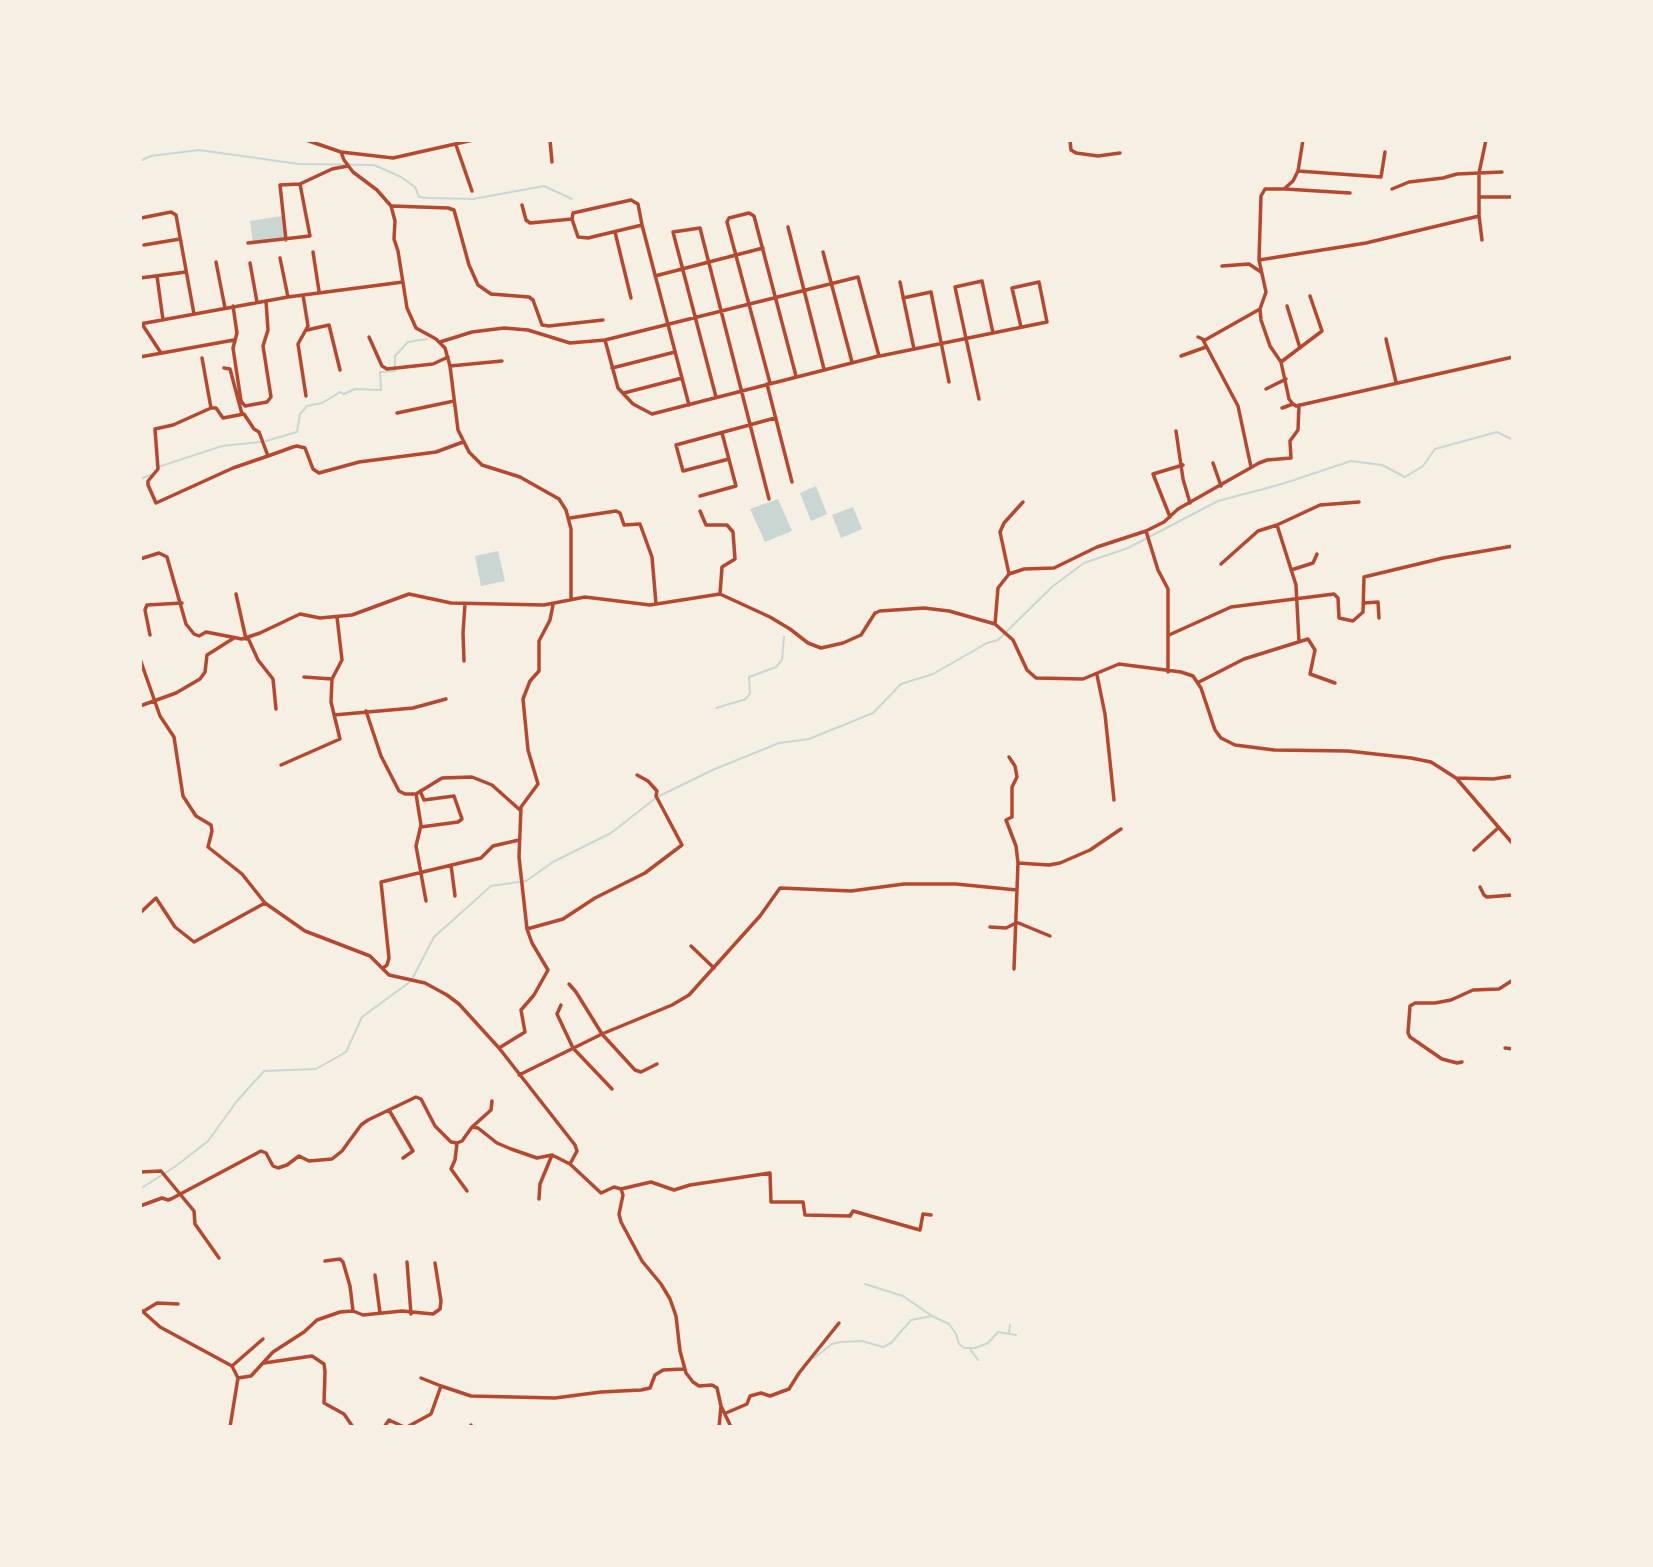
<!DOCTYPE html>
<style>
body{margin:0}
#map{position:relative;width:1653px;height:1567px;overflow:hidden;background:#f6efe4;font-family:"Exo 2",sans-serif}
canvas{display:block}
.frame{position:absolute;inset:0;border:142px solid #f6efe4;pointer-events:none}
</style>
<div id="map">
<canvas width="1653" height="1567"></canvas>
<div class="frame"></div>
</div>
<script>
const ctx = document.querySelector('canvas').getContext('2d');
ctx.lineJoin = 'round';
function fillPath(path, color) {
  ctx.fillStyle = color;
  ctx.fill(path, 'evenodd');
}
function poly(rows) {
  const path = new Path2D();
  for (const r of rows) {
    path.moveTo(r[0], r[1]);
    for (let i = 2; i < r.length; i += 2) path.lineTo(r[i], r[i + 1]);
  }
  return path;
}
function stroke(path, color, width, dash) {
  ctx.strokeStyle = color;
  ctx.lineWidth = width;
  ctx.lineCap = dash ? 'butt' : 'round';
  ctx.setLineDash(dash || []);
  ctx.stroke(path);
}
const water = poly([
 [282,216,285,238,253,242,250,221],
 [816,486,827,514,811,521,800,493],
 [778,499,792,531,765,542,750,509],
 [853,507,862,529,841,538,832,515],
 [498,551,505,581,481,586,475,556]
]);
const stream = poly([
 [140,161,151,156,199,150,299,164,374,165,401,177,415,187,419,197,429,198,473,199,544,186,572,199],
 [266,441,297,432,300,414,307,406,322,403,340,392,344,394,355,389,381,390,380,372,395,371,395,356,408,342,427,339],
 [158,467,222,446,260,442],
 [140,479,153,474],
 [716,708,746,699,750,693,749,677,776,667,782,660,784,637],
 [140,1189,176,1166,208,1141,237,1101,264,1071,316,1069,346,1052,362,1017,411,981,434,937,491,886,526,881,553,862,611,833,657,797,715,769,779,743,809,739,873,713,901,684,933,674,987,643,998,640,1053,586,1084,563,1128,548,1218,501,1282,484,1351,461,1382,465,1405,477,1423,466,1435,449,1497,432,1513,440],
 [865,1284,903,1296,932,1316,949,1324,956,1334,959,1344,964,1348,975,1348,988,1343,998,1332,1016,1335],
 [1009,1333,1010,1325],
 [970,1349,978,1360],
 [814,1358,832,1344,840,1342,862,1341,883,1347,891,1343,911,1320,932,1316]
]);
const minor = poly([
 [306,140,341,152,393,158,473,140],
 [550,140,552,162],
 [1070,140,1071,150,1076,153,1098,156,1120,153],
 [456,145,472,191],
 [341,152,344,160,353,172,377,190,391,206,395,221,394,239,398,251,407,308,416,328,436,339,445,348,450,366,458,430,469,452,482,465,520,477,559,499,566,510,571,529,571,599],
 [1298,171,1381,177,1385,152],
 [1285,189,1350,193],
 [1392,189,1409,182,1443,178,1457,174,1502,172],
 [1480,197,1513,197],
 [631,200,638,204,642,225,588,238,578,237,572,219,573,213,631,200],
 [522,205,526,220,530,223,572,219],
 [392,206,448,208,454,210,469,265,478,285,491,294,529,297,533,300,542,325,549,326,603,320],
 [141,218,171,212,176,215,194,314],
 [642,225,689,405],
 [788,227,824,369],
 [615,232,631,298],
 [286,240,280,185,300,184,332,169,348,166],
 [1482,240,1479,216,1479,173,1486,140],
 [248,243,310,236,300,184],
 [144,245,180,239],
 [313,252,319,291],
 [823,252,852,362],
 [280,258,288,297],
 [1259,260,1366,243,1479,216],
 [216,262,225,308],
 [250,263,257,302],
 [1222,266,1249,264,1261,272],
 [157,276,163,320],
 [655,276,763,248],
 [140,278,186,272],
 [900,282,914,349],
 [303,295,308,326,298,344,306,396],
 [903,298,931,292,949,382],
 [233,306,237,333,233,348,241,401,245,406,267,402,271,397,263,346,268,330,266,301],
 [1287,306,1300,348],
 [140,324,288,297,403,282],
 [142,324,161,353],
 [307,330,329,325,340,370],
 [369,337,382,366,387,369,433,364,448,357],
 [1198,337,1205,340,1260,309],
 [1386,339,1396,382],
 [1203,340,1238,406,1251,467],
 [440,342,472,332,504,328,528,330,570,343,605,340,858,277,879,356,652,414,633,404,618,388,605,340],
 [880,356,1047,322,1039,282,1012,288,1021,327],
 [1181,356,1206,347],
 [140,357,234,340],
 [202,358,211,408],
 [1281,362,1322,331,1310,296],
 [450,366,502,361],
 [224,368,230,369,242,414],
 [612,368,675,352],
 [770,383,727,222,729,218,749,213,754,216,796,376],
 [767,384,792,482],
 [1266,389,1286,379],
 [624,393,682,378],
 [716,397,673,232,700,228,769,499],
 [979,399,955,287,982,281,993,333],
 [1293,404,1289,399,1281,362,1270,346,1261,320,1260,309,1266,292,1259,260,1261,196,1265,189,1284,189,1293,181,1298,171,1303,140],
 [1282,408,1293,404,1296,406,1513,357],
 [397,413,454,401],
 [1176,431,1183,479,1190,503],
 [268,456,259,432,254,429,244,414,223,418,216,408,211,408,173,425,155,429,158,469,148,481,148,485,156,503,233,468,268,456,293,447,297,446,305,448,313,469,319,473,359,462,436,452,463,442],
 [729,459,683,471,676,445,775,418],
 [1213,463,1221,486],
 [700,496,736,486,722,433],
 [700,511,706,525,727,525,733,532,735,559,722,567,720,594],
 [1170,517,1153,474,1183,465],
 [570,518,616,511,620,513,624,525,640,524,652,557,656,604],
 [1277,525,1296,585,1299,642],
 [1146,531,1158,570,1168,589,1168,672],
 [140,559,159,553,167,557,186,624,194,634,199,636,206,632,242,639,260,633,300,614,320,618,352,615,409,594,451,603,544,605,585,597,650,605,720,594,770,617,790,629,808,643,821,648,843,643,861,635,875,613,880,611,924,608,949,611,995,624,1013,640,1027,670,1036,678,1083,679,1119,664,1181,672,1193,676,1201,688,1215,730,1221,738,1235,745,1274,750,1348,751,1411,758,1431,762,1456,778,1493,779,1513,776],
 [1221,564,1258,531,1277,525,1320,505,1359,502],
 [1291,570,1313,563,1317,554],
 [1009,574,1000,532,1004,523,1023,502],
 [236,594,246,639],
 [1364,603,1378,602,1379,618],
 [995,624,998,588,1009,574,1024,569,1054,568,1097,547,1146,531,1164,522,1178,509,1259,463,1267,460,1291,458,1290,441,1298,430,1299,405],
 [150,635,145,610,147,605,182,603],
 [1169,635,1231,607,1334,594,1338,598,1339,618,1353,621,1363,612,1364,577,1443,558,1513,546],
 [248,638,258,660,273,679,276,709],
 [140,659,160,716,174,737,183,796,196,816,211,825,212,831,208,847,242,874,265,903,305,931,370,956,389,975,425,983,447,995,459,1004,499,1048,575,1145,577,1151,570,1164],
 [464,661,463,633,465,604],
 [1097,675,1105,714,1114,800],
 [304,677,332,679],
 [1199,682,1244,659,1308,639,1315,650,1310,674,1335,683],
 [366,711,381,756,399,791,405,794,416,794,421,825,416,846,426,901],
 [334,715,413,708,446,699],
 [140,716,140,706,176,693,200,679,205,672,207,655,234,638],
 [1009,757,1015,766,1017,777,1012,787,1012,817,1006,820,1016,846,1018,863,1014,969],
 [281,765,340,739,331,702,332,679,342,660,337,617],
 [1457,779,1513,844],
 [420,791,424,800,454,796,462,819,458,822,421,827],
 [416,794,442,778,472,777,492,785,520,810],
 [1474,850,1498,828],
 [1018,863,1049,865,1060,863,1090,850,1121,829],
 [451,865,455,896],
 [1480,887,1484,895,1487,897,1513,895],
 [140,913,156,898,175,927,194,942,265,903],
 [1016,922,1050,936],
 [990,927,1006,928,1016,923],
 [527,929,563,919,595,898,645,873,682,845,656,796,657,791,648,781,637,775],
 [691,946,714,968],
 [383,968,387,965,389,958,381,882,481,858,493,846,519,840],
 [569,984,576,992,602,1034,635,1070,641,1072,657,1064],
 [561,1005,557,1014,573,1048,612,1089],
 [499,1048,525,1032,521,1010,534,995,548,970,532,943,527,929,519,857,521,807,538,784,528,750,523,699,530,681,539,671,539,641,550,620,553,605],
 [1505,1048,1513,1049],
 [1462,1062,1457,1063,1442,1059,1410,1037,1408,1033,1410,1006,1415,1003,1435,1003,1451,1000,1473,990,1499,989,1513,980],
 [519,1075,602,1034,672,1005,689,995,760,916,780,888,851,891,904,884,956,884,1017,890],
 [389,1110,413,1151,403,1158],
 [472,1127,491,1110,492,1101],
 [457,1143,462,1141,472,1127,478,1128,497,1143,511,1149,537,1158,552,1155,570,1164,601,1193,614,1187,621,1189,623,1195,619,1214,621,1222,642,1261,661,1284,670,1299,676,1316,680,1351,686,1373,693,1382,699,1386,712,1385,717,1388,721,1406,731,1427],
 [457,1143,455,1160,451,1169,467,1191],
 [140,1172,161,1171,194,1211,195,1224,219,1258],
 [621,1189,651,1182,674,1190,690,1185,770,1173,771,1202,803,1202,805,1215,850,1216,853,1211,920,1230,923,1214,931,1215],
 [539,1199,540,1184,552,1155],
 [140,1206,162,1198,168,1200,171,1199,261,1151,266,1153,273,1166,278,1168,287,1165,299,1156,309,1161,332,1159,342,1151,361,1125,368,1120,416,1097,421,1099,435,1126,451,1142,457,1143],
 [407,1262,411,1314],
 [375,1275,380,1313],
 [140,1309,160,1327,232,1366,238,1378,230,1427],
 [144,1311,157,1303,178,1304],
 [353,1311,363,1315,402,1311,433,1314,440,1309,441,1301,435,1263],
 [264,1363,312,1356,324,1364,325,1372,324,1403,344,1414,353,1427],
 [232,1366,263,1339],
 [238,1378,251,1376,273,1352,304,1332,317,1320,340,1312,353,1311,350,1286,343,1262,340,1259,325,1261],
 [421,1378,441,1386],
 [726,1413,747,1404,750,1396,761,1393,770,1396,789,1389,799,1373,839,1323],
 [384,1427,389,1420,404,1427],
 [407,1427,431,1414,441,1386,471,1396,555,1398,601,1392,641,1390,650,1388,655,1375,663,1370,683,1369],
 [471,1427,471,1425],
 [719,1427,721,1406]
]);
fillPath(water, '#c9d6d2');
stroke(stream, '#c9d6d2', 2);
stroke(minor, '#b5482f', 3.5);
</script>
